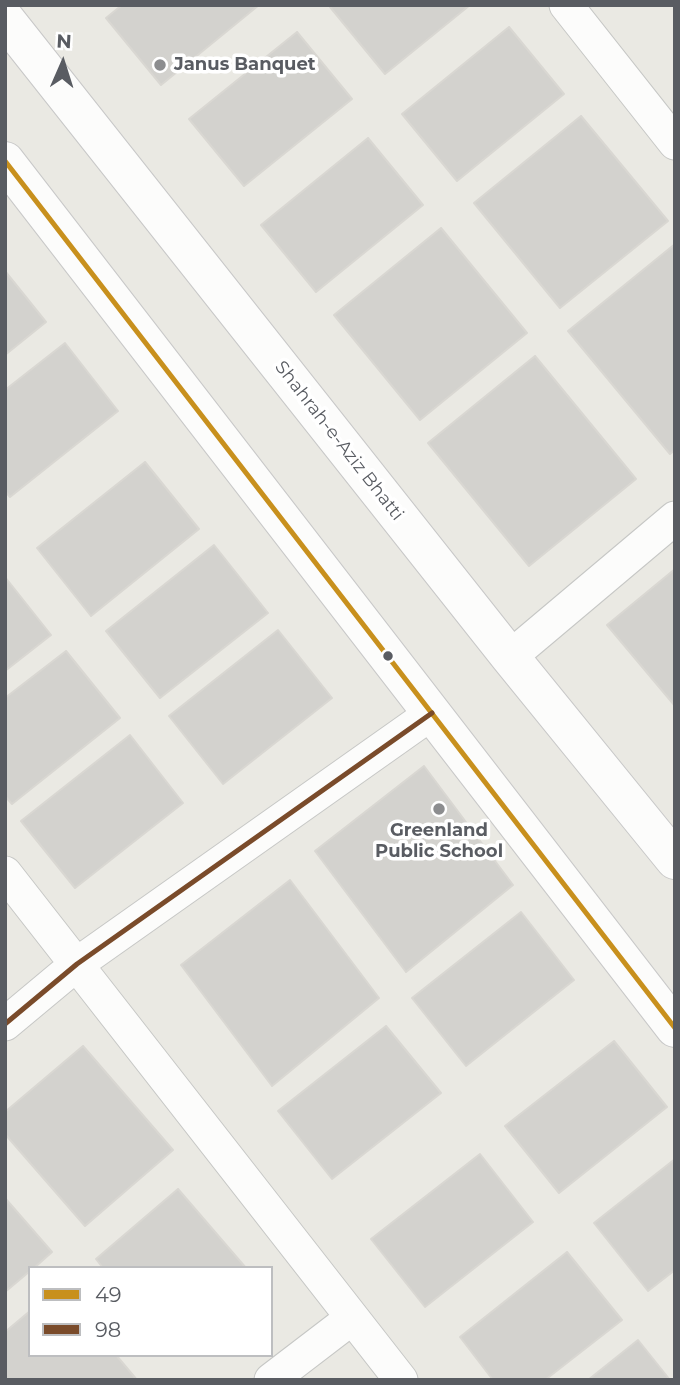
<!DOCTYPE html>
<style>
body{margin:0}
#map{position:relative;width:680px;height:1385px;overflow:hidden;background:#eae9e3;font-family:Montserrat,sans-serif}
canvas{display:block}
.frame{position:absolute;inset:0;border:7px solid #595c62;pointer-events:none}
.legend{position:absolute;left:28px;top:1266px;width:245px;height:91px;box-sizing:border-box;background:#fff;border:2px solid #bdbec0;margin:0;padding:9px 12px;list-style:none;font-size:21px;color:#595c62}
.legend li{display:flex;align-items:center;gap:14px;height:35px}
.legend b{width:35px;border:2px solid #bdbec0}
.north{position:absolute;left:28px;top:28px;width:70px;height:70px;-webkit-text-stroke:5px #fff;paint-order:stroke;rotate:3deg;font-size:19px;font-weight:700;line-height:28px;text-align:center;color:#595c62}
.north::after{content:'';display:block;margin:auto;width:24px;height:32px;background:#595c62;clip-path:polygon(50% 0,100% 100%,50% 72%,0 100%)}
</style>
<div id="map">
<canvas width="680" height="1385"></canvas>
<div class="frame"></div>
<ul class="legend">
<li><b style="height:9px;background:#c8901d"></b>49</li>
<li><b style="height:9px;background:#7a4b2a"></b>98</li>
</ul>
<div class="north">N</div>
</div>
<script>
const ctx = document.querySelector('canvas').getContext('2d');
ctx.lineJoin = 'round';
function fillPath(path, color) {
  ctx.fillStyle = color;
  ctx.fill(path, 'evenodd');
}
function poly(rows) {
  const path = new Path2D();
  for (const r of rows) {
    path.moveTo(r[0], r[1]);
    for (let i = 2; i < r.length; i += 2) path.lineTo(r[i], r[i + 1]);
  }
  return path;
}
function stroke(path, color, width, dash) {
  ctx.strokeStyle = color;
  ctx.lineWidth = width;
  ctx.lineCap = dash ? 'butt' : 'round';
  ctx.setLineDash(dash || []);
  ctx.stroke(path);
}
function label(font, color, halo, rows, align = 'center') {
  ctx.font = font + ' Montserrat,sans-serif';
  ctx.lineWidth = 7;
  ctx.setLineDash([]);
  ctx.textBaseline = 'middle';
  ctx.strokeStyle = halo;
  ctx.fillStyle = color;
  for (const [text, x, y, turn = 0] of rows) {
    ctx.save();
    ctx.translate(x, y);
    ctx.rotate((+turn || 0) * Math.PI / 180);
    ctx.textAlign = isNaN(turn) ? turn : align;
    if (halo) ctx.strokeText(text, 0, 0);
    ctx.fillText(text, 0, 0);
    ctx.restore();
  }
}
const building = poly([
 [122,5,259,5,161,85,106,18,122,5],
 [332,5,470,5,385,74,330,7,332,5],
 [509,27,564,94,457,181,402,114,509,27],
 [297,32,352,99,244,186,189,119,297,32],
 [581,116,668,221,560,308,474,203,581,116],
 [368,138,423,205,316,292,261,225,368,138],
 [441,228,527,333,420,420,334,315,441,228],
 [675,244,675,450,670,454,568,331,675,244],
 [5,271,46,322,5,355,5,271],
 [65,343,118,411,10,497,5,491,5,390,65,343],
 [535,356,636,479,529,566,428,443,535,356],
 [145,462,199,529,91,616,37,548,145,462],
 [214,545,268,613,160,698,106,631,214,545],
 [675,569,675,706,607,625,675,569],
 [5,577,51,635,5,671,5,577],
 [278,630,332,698,223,784,169,716,278,630],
 [66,651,120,718,12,804,5,796,5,698,66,651],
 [130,735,183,803,75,888,21,821,130,735],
 [424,766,513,885,406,972,315,851,424,766],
 [290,880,379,998,272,1086,181,965,290,880],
 [521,912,574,980,466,1066,412,998,521,912],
 [386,1026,441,1093,332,1179,278,1111,386,1026],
 [614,1041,667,1107,559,1193,505,1126,614,1041],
 [83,1046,173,1150,85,1226,5,1134,5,1112,83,1046],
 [480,1154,533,1222,425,1307,371,1239,480,1154],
 [675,1159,675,1270,648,1291,594,1223,675,1159],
 [178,1189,246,1268,103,1268,96,1259,178,1189],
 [5,1198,52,1252,34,1268,30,1268,30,1271,5,1292,5,1198],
 [567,1252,622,1320,545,1380,493,1380,460,1337,567,1252],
 [30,1311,30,1355,116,1355,137,1380,5,1380,5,1332,30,1311],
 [638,1340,670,1380,588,1380,638,1340]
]);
const street = poly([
 [566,5,675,143],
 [510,657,675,518],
 [5,873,401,1380],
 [5,1024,77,964,432,713],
 [271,1380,352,1318]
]);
const secondary = poly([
 [5,19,510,657,675,860],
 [5,161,675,1028]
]);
const bus1 = poly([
 [5,161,675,1028]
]);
const bus2 = poly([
 [5,1024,77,964,432,713]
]);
const markers = [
 [160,65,7,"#8c8d8f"],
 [388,656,6,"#595c62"],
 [439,809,7,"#8c8d8f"]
];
const poiNames = [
 ["Janus Banquet",174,65],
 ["Greenland",439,831,"center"],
 ["Public School",439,852,"center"]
];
const streetNames = [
 ["Shahrah-e-Aziz Bhatti",339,441,52]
];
fillPath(building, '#d3d2ce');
stroke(building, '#d9d7d2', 2);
stroke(street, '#c6c7c5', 35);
stroke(secondary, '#c8c8c8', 40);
stroke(street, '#fcfcfb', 33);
stroke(secondary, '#fcfcfb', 38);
stroke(bus1, '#c8901d', 5);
stroke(bus2, '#7a4b2a', 5);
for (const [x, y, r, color] of markers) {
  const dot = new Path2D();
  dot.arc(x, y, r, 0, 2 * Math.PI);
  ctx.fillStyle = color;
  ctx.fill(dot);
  stroke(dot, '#fff', 2.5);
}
label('bold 18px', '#595c62', '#fff', poiNames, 'left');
label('18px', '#595c62', '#fff', streetNames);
</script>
